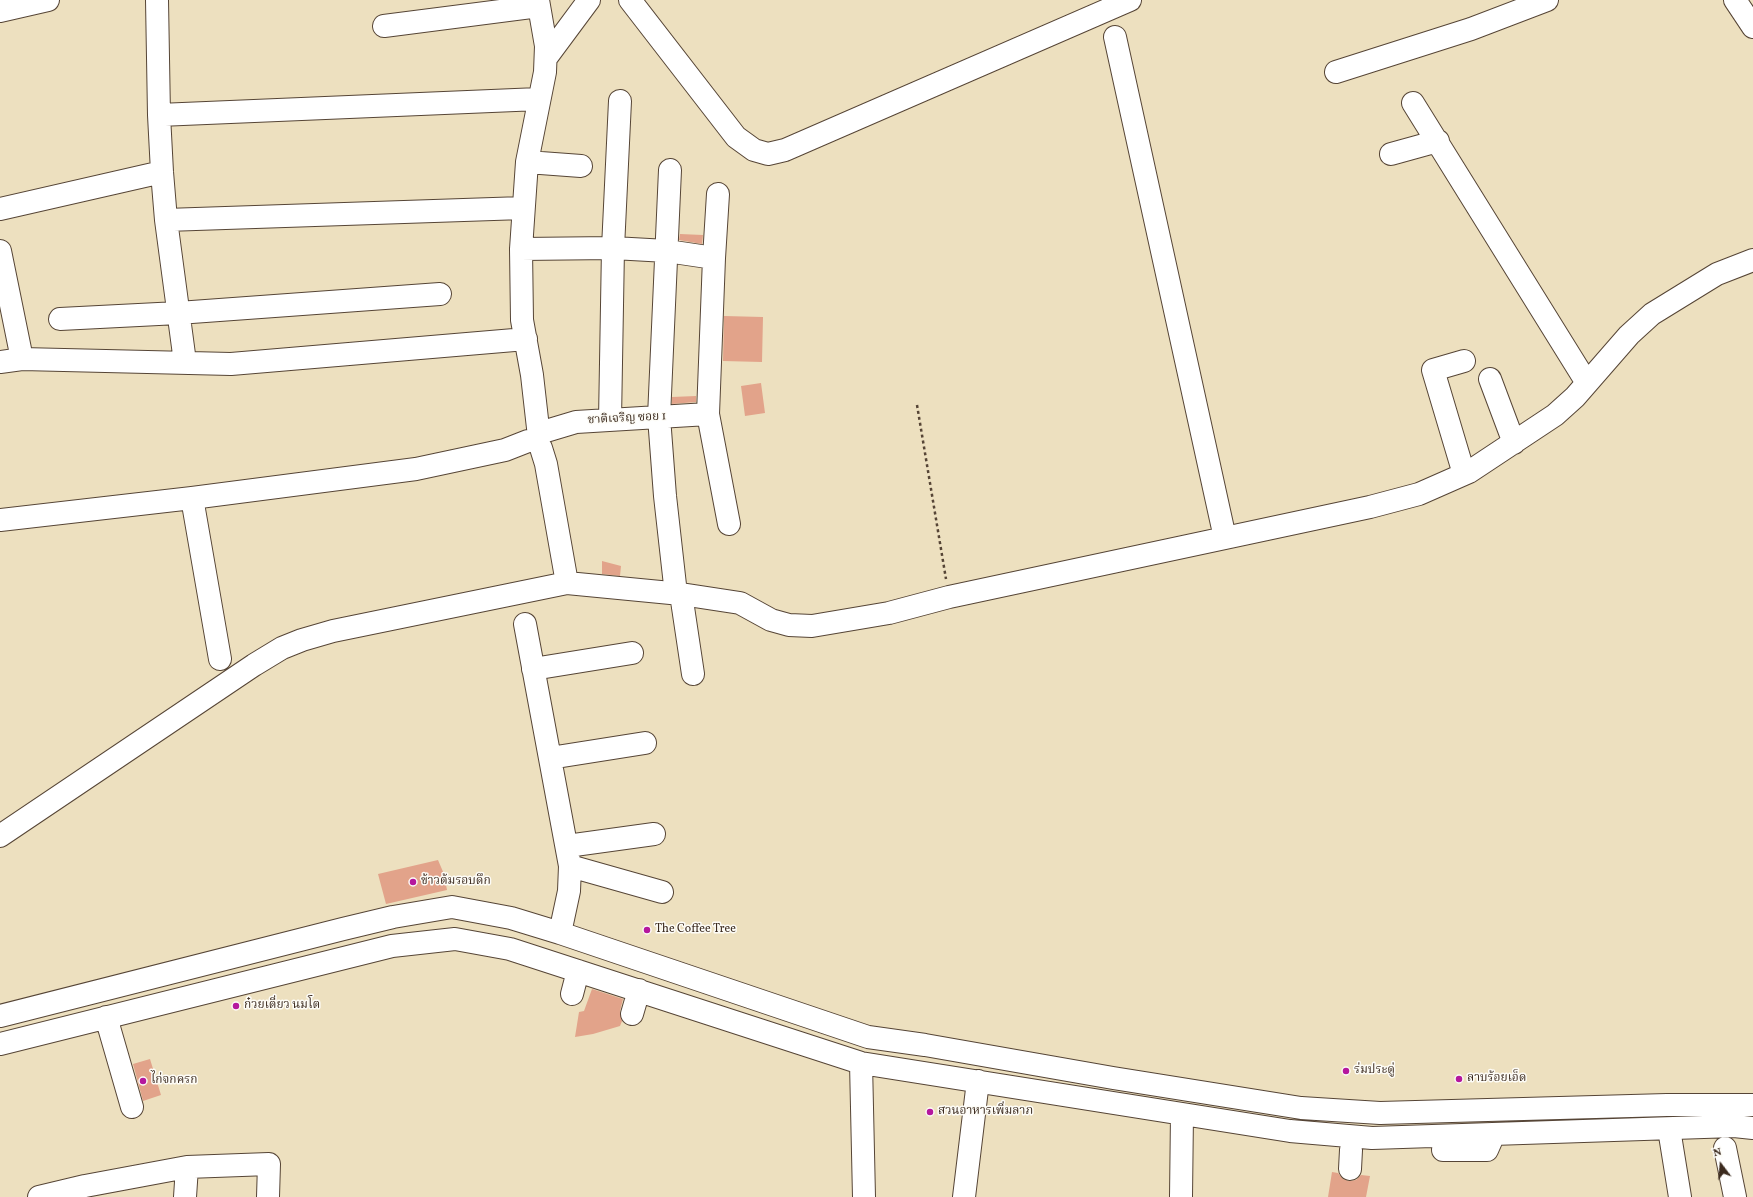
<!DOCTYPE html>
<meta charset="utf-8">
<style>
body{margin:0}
#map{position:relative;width:1753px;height:1197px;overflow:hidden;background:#ede0bf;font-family:Vollkorn,serif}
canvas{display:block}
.north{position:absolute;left:1701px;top:1145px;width:40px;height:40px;-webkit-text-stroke:3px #fdfcf7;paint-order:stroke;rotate:344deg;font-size:11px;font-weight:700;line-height:16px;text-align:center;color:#3b2a1e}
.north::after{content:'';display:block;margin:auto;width:14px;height:18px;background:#3b2a1e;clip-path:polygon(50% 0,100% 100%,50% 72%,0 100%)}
</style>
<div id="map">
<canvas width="1753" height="1197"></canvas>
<div class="north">N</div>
</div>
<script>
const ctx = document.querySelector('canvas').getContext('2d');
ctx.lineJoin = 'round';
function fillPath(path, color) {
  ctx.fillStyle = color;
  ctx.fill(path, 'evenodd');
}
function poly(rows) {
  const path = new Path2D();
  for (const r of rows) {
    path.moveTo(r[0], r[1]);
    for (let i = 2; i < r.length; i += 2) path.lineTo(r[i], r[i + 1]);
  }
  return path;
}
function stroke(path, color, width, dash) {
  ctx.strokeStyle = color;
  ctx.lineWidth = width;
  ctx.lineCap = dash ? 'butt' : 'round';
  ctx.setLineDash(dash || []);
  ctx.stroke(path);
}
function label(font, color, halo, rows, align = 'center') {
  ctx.font = font + ' Vollkorn,"Noto Serif Thai",serif';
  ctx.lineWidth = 3;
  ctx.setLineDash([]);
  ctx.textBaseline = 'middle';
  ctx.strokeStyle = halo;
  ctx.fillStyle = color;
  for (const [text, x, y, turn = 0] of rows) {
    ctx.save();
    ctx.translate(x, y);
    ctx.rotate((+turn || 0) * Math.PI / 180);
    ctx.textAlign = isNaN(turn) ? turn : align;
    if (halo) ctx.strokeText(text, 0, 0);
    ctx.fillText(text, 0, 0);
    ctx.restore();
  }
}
const building = poly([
 [680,234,703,235,702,244,679,240],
 [724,316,763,317,762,362,723,361],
 [761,383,765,413,745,416,741,386],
 [696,396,696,402,672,404,672,397],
 [602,561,621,566,620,576,602,574],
 [438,860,444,874,447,890,386,904,378,874],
 [592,989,623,999,620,1011,622,1021,620,1026,593,1034,575,1037,579,1012,584,1011],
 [150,1059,161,1095,143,1101,133,1064],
 [1332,1172,1338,1173,1343,1179,1349,1181,1356,1180,1361,1175,1370,1176,1366,1197,1328,1197]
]);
const path = poly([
 [917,405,946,579]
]);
const minor = poly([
 [157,0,159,115,162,172,166,220,185,362],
 [630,0,736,137,754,150,768,154,785,150,1130,0],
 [1735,0,1753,27],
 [0,11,48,0],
 [384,26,539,6],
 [1115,37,1225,538],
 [546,58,589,0],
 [1336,72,1471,29,1547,0],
 [1413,103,1587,383],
 [159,115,539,99],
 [1391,154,1438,141],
 [527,162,581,166],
 [670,170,659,417,665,496,676,594],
 [718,194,714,258,708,414,729,524],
 [0,209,162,172],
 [166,220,523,208],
 [521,249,613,248,667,251,714,258],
 [0,251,22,359],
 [60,319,178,313,440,294],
 [1464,361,1433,370,1464,474],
 [0,362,22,359,231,364,526,339],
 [1490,379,1514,443],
 [610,420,613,248,620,101],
 [538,428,532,375,522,320,521,249,527,162,545,72,546,46,538,0],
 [546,431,576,422,708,414],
 [541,448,546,464,567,583],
 [192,498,220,659],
 [0,520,192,498,416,469,505,450,528,441],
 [681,594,693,674],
 [525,624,570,866,569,891,560,933],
 [533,669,632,653],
 [550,758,645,743],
 [0,836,254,665,282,648,302,640,333,631,567,583,681,594,740,603,771,620,789,625,812,626,889,613,949,597,1370,507,1419,494,1469,472,1555,415,1575,397,1629,335,1652,314,1717,274,1753,260],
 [567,846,654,834],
 [570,866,662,892],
 [572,994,578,971],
 [632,1014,639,990],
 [0,1016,343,929,393,917,452,907,511,918,560,933,868,1037,925,1045,1113,1078,1301,1108,1380,1113,1667,1105,1753,1105],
 [106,1017,132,1107],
 [0,1044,392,946,455,939,510,949,861,1063,1290,1131,1372,1138,1734,1126,1753,1128],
 [861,1063,864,1197],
 [1669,1129,1680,1197],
 [1725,1148,1735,1197],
 [1443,1150,1487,1150,1494,1134],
 [1350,1169,1351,1150],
 [39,1197,85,1186,187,1167,269,1164,268,1197],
 [185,1197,187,1167],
 [964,1197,978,1081],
 [1181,1197,1182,1114]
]);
const markers = [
 [413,882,4,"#b5179e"],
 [647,930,4,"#b5179e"],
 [236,1006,4,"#b5179e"],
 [1346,1071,4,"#b5179e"],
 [1459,1079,4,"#b5179e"],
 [143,1081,4,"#b5179e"],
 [930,1112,4,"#b5179e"]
];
const streetNames = [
 ["ชาติเจริญ ซอย 1",627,419,-3]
];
const poiNames = [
 ["ข้าวต้มรอบดึก",421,882],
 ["The Coffee Tree",655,930],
 ["ก๋วยเตี่ยว นมโต",244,1006],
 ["ร่มประดู่",1354,1071],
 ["ลาบร้อยเอ็ด",1467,1079],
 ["ไก่จกครก",151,1081],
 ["สวนอาหารเพิ่มลาภ",938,1112]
];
fillPath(building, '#e2a38a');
stroke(minor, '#564536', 24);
stroke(path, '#564536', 2.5, [3, 3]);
stroke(minor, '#fff', 22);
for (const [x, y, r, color] of markers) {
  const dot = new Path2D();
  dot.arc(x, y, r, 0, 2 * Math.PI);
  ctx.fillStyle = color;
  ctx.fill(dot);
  stroke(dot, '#fdfcf7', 1.5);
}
label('12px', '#3b2a1e', '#fdfcf7', streetNames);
label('12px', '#3b2a1e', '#fdfcf7', poiNames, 'left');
</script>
